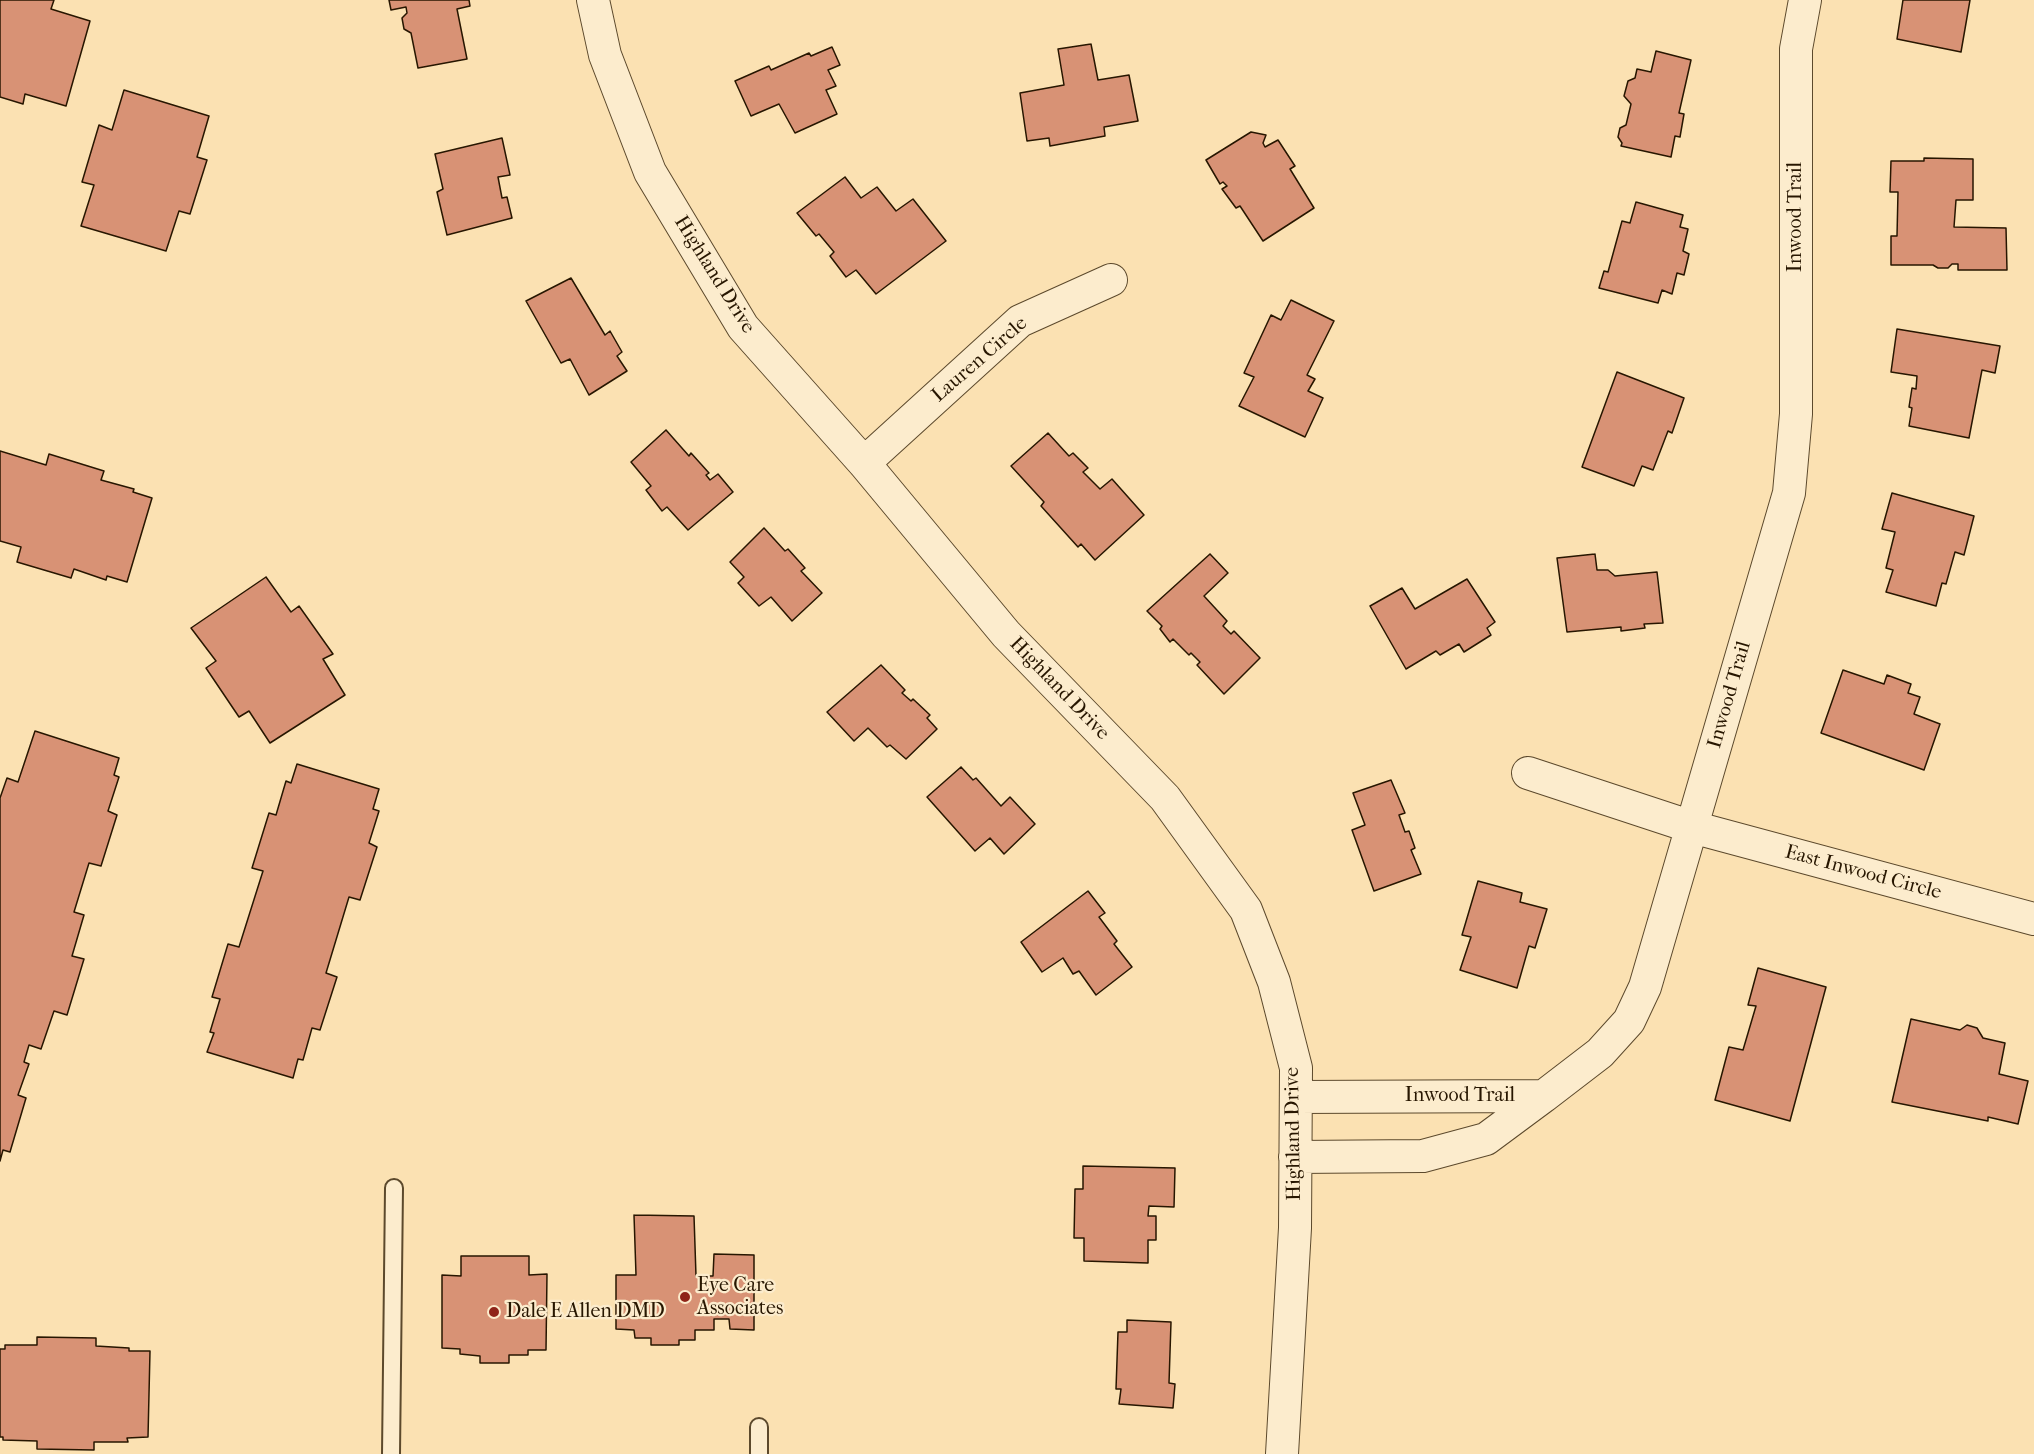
<!DOCTYPE html>
<style>
body{margin:0}
canvas{display:block;background:#fbe1b2}
</style>
<canvas width="2034" height="1454"></canvas>
<script>
const ctx = document.querySelector('canvas').getContext('2d');
ctx.lineJoin = 'round';
function fillPath(path, color) {
  ctx.fillStyle = color;
  ctx.fill(path, 'evenodd');
}
function poly(rows) {
  const path = new Path2D();
  for (const r of rows) {
    path.moveTo(r[0], r[1]);
    for (let i = 2; i < r.length; i += 2) path.lineTo(r[i], r[i + 1]);
  }
  return path;
}
function stroke(path, color, width, dash) {
  ctx.strokeStyle = color;
  ctx.lineWidth = width;
  ctx.lineCap = dash ? 'butt' : 'round';
  ctx.setLineDash(dash || []);
  ctx.stroke(path);
}
function label(font, color, halo, rows, align = 'center') {
  ctx.font = font + ' "IM FELL French Canon",serif';
  ctx.lineWidth = 4.5;
  ctx.setLineDash([]);
  ctx.textBaseline = 'middle';
  ctx.strokeStyle = halo;
  ctx.fillStyle = color;
  for (const [text, x, y, turn = 0] of rows) {
    ctx.save();
    ctx.translate(x, y);
    ctx.rotate((+turn || 0) * Math.PI / 180);
    ctx.textAlign = isNaN(turn) ? turn : align;
    if (halo) ctx.strokeText(text, 0, 0);
    ctx.fillText(text, 0, 0);
    ctx.restore();
  }
}
const building = poly([
 [0,0,54,0,51,9,90,21,66,106,25,94,23,104,0,97,0,0],
 [389,0,469,0,470,6,457,9,467,59,418,68,411,33,404,29,402,18,407,13,406,7,391,10,389,0],
 [1903,0,1970,0,1961,52,1897,39,1903,0],
 [1091,44,1098,80,1129,75,1138,121,1104,127,1105,136,1050,146,1049,138,1027,141,1020,93,1064,85,1058,49,1091,44],
 [832,47,840,65,828,70,836,86,826,90,837,114,795,133,779,104,751,116,735,81,769,66,771,70,809,53,811,56,832,47],
 [1656,51,1691,60,1679,113,1684,114,1680,137,1675,136,1671,157,1621,146,1622,143,1618,137,1620,128,1626,125,1631,104,1624,96,1628,81,1635,78,1637,69,1651,72,1656,51],
 [124,90,209,116,197,157,207,160,190,214,179,211,166,251,81,226,94,185,82,182,99,125,112,130,124,90],
 [1251,132,1266,135,1263,143,1265,147,1278,140,1295,166,1290,169,1314,208,1263,241,1240,206,1236,208,1222,189,1227,186,1223,182,1220,184,1206,160,1251,132],
 [502,138,510,175,498,177,502,198,507,197,512,218,447,235,437,192,443,189,435,154,502,138],
 [1924,158,1973,159,1973,200,1956,200,1954,227,2006,228,2007,270,1958,270,1958,264,1952,264,1948,268,1938,268,1933,265,1891,265,1891,236,1897,236,1898,192,1890,192,1891,161,1924,161,1924,158],
 [845,177,861,198,877,187,896,211,913,199,946,241,876,294,856,270,846,277,830,256,834,252,819,234,816,236,797,213,845,177],
 [1636,202,1683,215,1680,227,1688,229,1683,251,1689,254,1684,275,1677,273,1672,294,1662,290,1658,303,1599,288,1604,271,1608,272,1622,221,1630,223,1636,202],
 [571,278,605,335,610,331,622,352,617,356,627,371,589,395,570,359,561,363,526,301,571,278],
 [1291,300,1334,321,1307,375,1315,379,1308,391,1323,398,1305,437,1239,406,1254,377,1244,373,1271,315,1281,320,1291,300],
 [1897,329,2000,346,1995,373,1982,370,1969,438,1909,426,1912,408,1909,407,1912,388,1916,389,1917,376,1891,372,1897,329],
 [1617,372,1684,398,1672,433,1668,431,1653,470,1642,466,1634,486,1582,467,1617,372],
 [666,430,689,456,691,453,709,473,706,475,710,480,718,474,733,492,688,530,667,507,662,511,646,490,651,486,631,462,666,430],
 [1048,433,1069,456,1073,453,1088,468,1083,472,1100,489,1112,479,1144,515,1095,560,1081,544,1078,547,1041,506,1044,502,1011,466,1048,433],
 [0,451,46,465,49,454,104,471,101,480,134,489,133,492,152,498,127,582,107,576,106,580,74,569,71,578,17,562,21,547,0,541,0,451],
 [1892,493,1974,516,1964,555,1955,552,1946,584,1942,583,1936,606,1886,592,1893,570,1886,568,1895,532,1882,529,1892,493],
 [764,528,785,551,788,549,805,568,801,571,822,593,792,621,771,597,759,606,738,583,744,577,730,562,764,528],
 [1210,554,1228,573,1204,596,1227,621,1223,626,1231,634,1234,631,1260,658,1224,694,1197,665,1200,662,1191,653,1189,655,1173,639,1170,642,1160,629,1162,626,1147,611,1210,554],
 [1595,554,1597,570,1608,570,1615,576,1657,572,1663,623,1644,624,1645,628,1621,631,1621,627,1567,632,1557,558,1595,554],
 [266,577,291,612,299,606,333,654,323,659,345,695,270,743,249,711,239,717,206,668,216,661,191,628,266,577],
 [1467,579,1495,622,1487,628,1491,635,1464,652,1459,644,1440,655,1436,651,1406,669,1370,606,1402,588,1415,609,1467,579],
 [881,665,905,690,902,693,911,701,913,699,930,715,927,718,937,729,906,759,890,745,887,747,868,728,854,741,827,712,881,665],
 [1843,670,1884,684,1887,675,1911,684,1908,693,1920,697,1914,714,1940,724,1924,770,1821,733,1843,670],
 [35,731,119,758,114,775,119,777,108,811,117,815,101,866,89,863,74,912,84,915,72,956,84,959,67,1015,54,1011,41,1049,29,1045,24,1062,29,1064,18,1095,26,1098,10,1152,3,1150,0,1161,0,798,7,778,18,782,35,731],
 [297,764,379,789,373,809,379,811,369,843,377,847,360,900,349,897,326,973,337,977,320,1030,312,1028,303,1060,298,1059,293,1078,207,1052,214,1033,210,1032,220,999,212,997,228,944,239,947,263,871,252,868,269,813,276,815,286,781,291,783,297,764],
 [961,767,973,780,976,778,1001,806,1010,797,1035,824,1004,854,990,838,975,851,927,797,961,767],
 [1391,780,1405,813,1399,815,1405,832,1409,831,1415,848,1411,850,1421,874,1374,891,1352,830,1365,825,1353,793,1391,780],
 [1478,881,1522,893,1520,902,1547,909,1535,948,1529,946,1517,988,1460,970,1471,937,1462,935,1478,881],
 [1088,891,1105,913,1099,917,1117,941,1114,944,1132,967,1096,995,1079,971,1073,974,1063,958,1042,972,1021,942,1088,891],
 [1758,968,1826,987,1790,1121,1715,1100,1729,1047,1743,1050,1756,1006,1748,1005,1758,968],
 [1911,1019,1960,1030,1967,1025,1977,1028,1983,1038,2005,1043,1999,1074,2028,1081,2018,1124,1988,1117,1988,1121,1892,1102,1911,1019],
 [1083,1166,1175,1168,1174,1207,1149,1206,1148,1216,1156,1216,1156,1240,1148,1240,1148,1263,1084,1261,1084,1238,1074,1238,1075,1189,1083,1189,1083,1166],
 [634,1215,694,1216,696,1276,713,1276,714,1254,754,1255,754,1330,730,1329,729,1319,714,1319,714,1330,695,1330,695,1340,679,1340,679,1345,651,1345,651,1338,635,1338,634,1330,616,1329,616,1275,636,1275,634,1215],
 [461,1256,529,1256,529,1275,547,1274,546,1350,528,1350,528,1355,509,1355,509,1363,480,1363,480,1356,460,1354,460,1349,442,1348,442,1275,461,1276,461,1256],
 [1127,1320,1171,1322,1169,1383,1175,1384,1173,1408,1119,1404,1121,1389,1116,1389,1118,1332,1127,1332,1127,1320],
 [37,1337,96,1338,96,1346,129,1348,129,1351,150,1351,148,1437,127,1438,128,1442,94,1442,94,1450,37,1449,37,1441,3,1440,3,1437,0,1437,0,1349,5,1349,5,1345,37,1345,37,1337]
]);
const lane = poly([
 [759,1427,759,1454],
 [391,1454,394,1188]
]);
const street = poly([
 [593,0,605,55,650,172,743,327,864,463,1006,634,1165,798,1246,910,1274,982,1296,1068,1295,1228,1282,1454],
 [864,463,1020,321,1111,280],
 [1528,773,1692,827,2034,919],
 [1296,1097,1544,1096,1600,1053,1629,1021,1645,987,1789,493,1796,414,1796,49,1805,0],
 [1295,1157,1423,1156,1486,1139,1544,1096]
]);
const markers = [
 [685,1297,6,"#8f2418"],
 [494,1312,6,"#8f2418"]
];
const streetNames = [
 ["Inwood Trail",1796,217,-90],
 ["Highland Drive",714,275,58],
 ["Lauren Circle",980,360,-41],
 ["Highland Drive",1059,689,46],
 ["Inwood Trail",1730,695,-74],
 ["East Inwood Circle",1863,873,15],
 ["Inwood Trail",1460,1096],
 ["Highland Drive",1294,1134,-91]
];
const poiNames = [
 ["Eye Care",697,1286],
 ["Associates",697,1309],
 ["Dale E Allen DMD",506,1312]
];
fillPath(building, '#d89275');
stroke(building, '#271600', 1.5);
stroke(lane, '#5c492c', 20);
stroke(street, '#5c492c', 34);
stroke(lane, '#fceccd', 16);
stroke(street, '#fceccd', 32);
for (const [x, y, r, color] of markers) {
  const dot = new Path2D();
  dot.arc(x, y, r, 0, 2 * Math.PI);
  ctx.fillStyle = color;
  ctx.fill(dot);
  stroke(dot, '#fceccd', 2);
}
label('20px', '#271600', '#fceccd', streetNames);
label('20px', '#271600', '#fceccd', poiNames, 'left');
</script>
